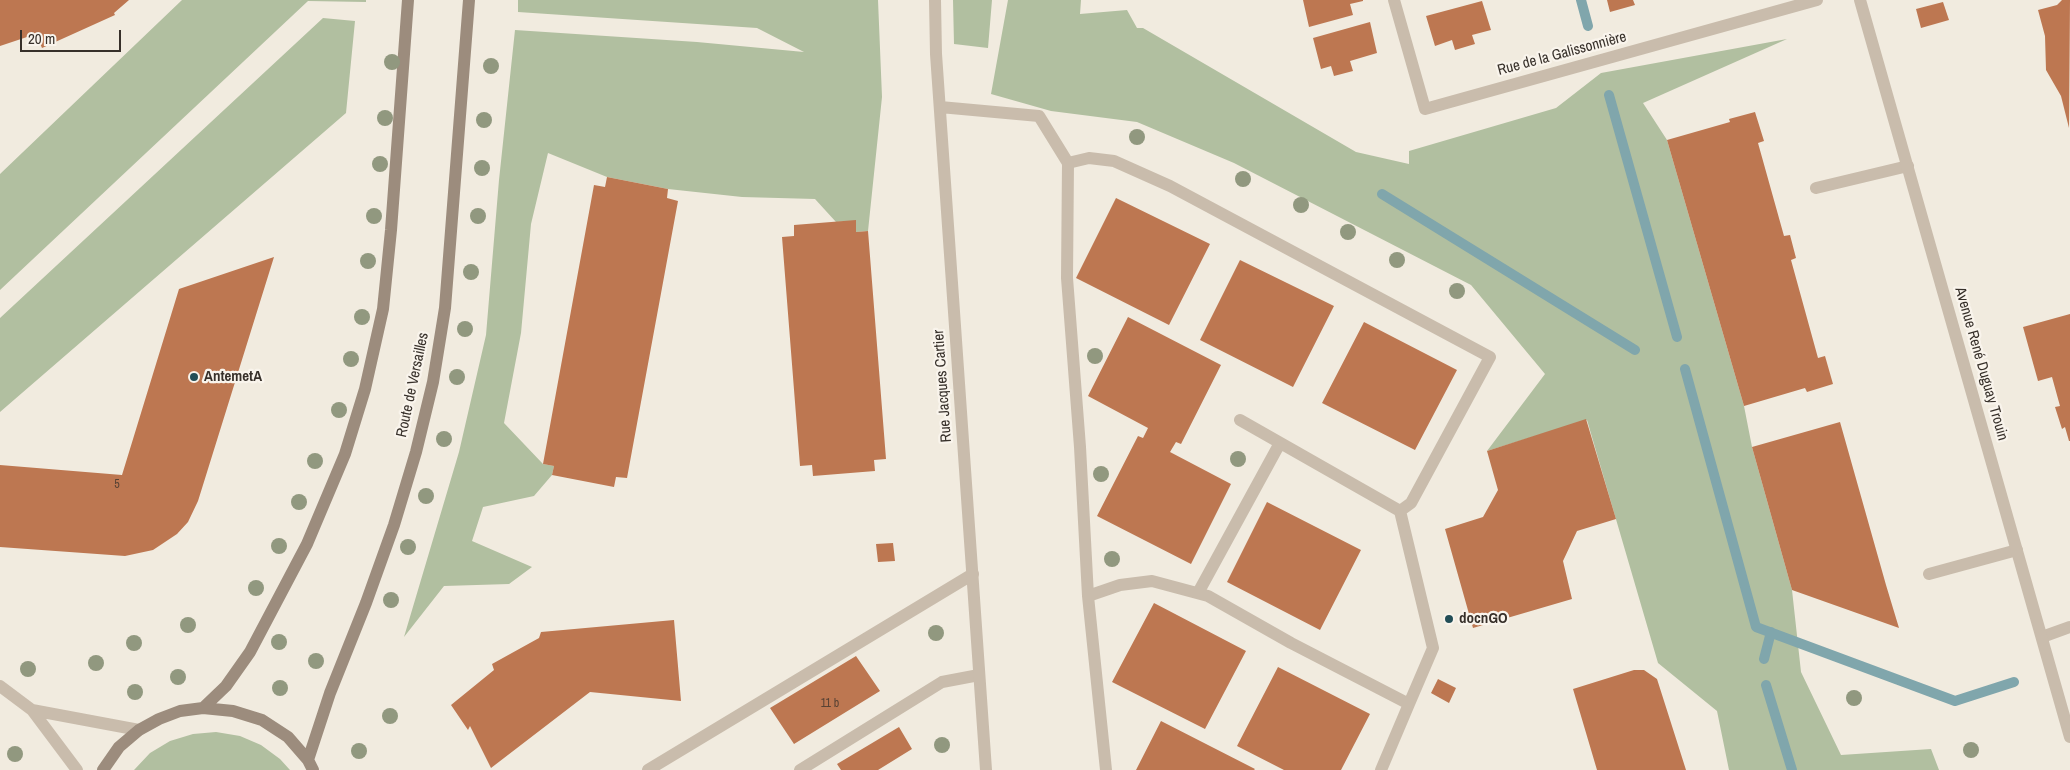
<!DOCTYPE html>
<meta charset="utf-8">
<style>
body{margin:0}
#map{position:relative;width:2070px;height:770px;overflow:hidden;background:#f1ebdf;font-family:"Archivo Narrow",sans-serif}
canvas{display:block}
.scale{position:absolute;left:20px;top:30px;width:101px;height:22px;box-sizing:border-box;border:2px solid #37302a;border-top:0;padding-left:6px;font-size:15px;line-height:18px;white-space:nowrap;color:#37302a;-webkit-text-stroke:4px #f9f4ec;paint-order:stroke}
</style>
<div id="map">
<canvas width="2070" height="770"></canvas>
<div class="scale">20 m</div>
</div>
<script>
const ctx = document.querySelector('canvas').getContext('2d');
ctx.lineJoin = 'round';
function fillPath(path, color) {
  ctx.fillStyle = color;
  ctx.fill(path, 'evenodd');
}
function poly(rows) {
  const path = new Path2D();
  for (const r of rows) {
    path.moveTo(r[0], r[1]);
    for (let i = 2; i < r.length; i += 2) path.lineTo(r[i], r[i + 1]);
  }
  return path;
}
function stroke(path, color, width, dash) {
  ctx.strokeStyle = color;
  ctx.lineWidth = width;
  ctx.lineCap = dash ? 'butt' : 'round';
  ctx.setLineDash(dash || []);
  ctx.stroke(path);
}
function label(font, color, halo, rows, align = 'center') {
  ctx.font = font + ' "Archivo Narrow",sans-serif';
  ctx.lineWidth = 4.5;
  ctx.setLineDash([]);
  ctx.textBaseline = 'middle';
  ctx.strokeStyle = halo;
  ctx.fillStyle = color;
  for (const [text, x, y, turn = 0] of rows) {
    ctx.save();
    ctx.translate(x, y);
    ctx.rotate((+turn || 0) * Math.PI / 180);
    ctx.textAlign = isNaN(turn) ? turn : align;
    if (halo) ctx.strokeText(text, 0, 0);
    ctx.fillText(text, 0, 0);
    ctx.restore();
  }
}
const green = poly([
 [182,0,366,0,366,2,308,1,0,290,0,174],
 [518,0,878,0,882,97,868,231,856,232,856,221,836,222,815,199,742,197,668,189,607,177,548,153,531,224,521,333,504,423,543,464,554,466,552,475,534,496,483,507,472,541,532,567,509,584,444,586,404,637,459,452,486,335,499,180,515,30,697,42,804,52,757,28,518,12],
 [953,0,992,0,988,48,954,44],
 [1008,0,1081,0,1080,14,1127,10,1137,28,1143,28,1356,152,1409,164,1409,151,1556,108,1601,73,1787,39,1643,103,1667,140,1744,406,1752,447,1792,590,1801,672,1841,755,1931,749,1939,770,1729,770,1717,711,1658,663,1587,420,1487,451,1545,374,1471,285,1234,163,1137,122,1051,111,991,94],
 [323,18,355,21,346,113,0,412,0,318],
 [216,732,240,736,261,745,280,759,290,770,134,770,150,753,170,741,193,734]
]);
const stream = poly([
 [1581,0,1588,26],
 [1609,95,1677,337],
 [1382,194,1635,350],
 [1685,369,1756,627,1955,701,2014,682],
 [1764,659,1771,632],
 [1766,685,1792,770]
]);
const building = poly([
 [0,0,129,0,114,13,115,15,42,48,36,34,0,46],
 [1303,0,1363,0,1363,1,1350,4,1353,15,1309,27],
 [1607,0,1633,0,1635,5,1610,12],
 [2062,0,2070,0,2069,128,2061,96,2046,70,2045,36,2038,10,2057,5],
 [1482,1,1491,30,1472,35,1475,44,1455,50,1452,40,1435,46,1426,16],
 [1943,2,1949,20,1921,28,1916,9],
 [1370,22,1377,53,1350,61,1353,71,1334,76,1331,66,1321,69,1313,38],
 [1755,112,1764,141,1758,143,1784,236,1790,235,1796,258,1791,260,1818,358,1825,356,1833,384,1807,392,1805,388,1744,406,1667,140,1730,122,1729,119],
 [607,177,668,189,667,198,678,201,627,478,616,477,614,487,552,475,554,466,543,464,594,185,605,187],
 [1116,198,1210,244,1169,325,1076,278],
 [856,220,856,232,868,231,886,459,874,460,875,471,813,476,812,465,800,466,782,237,794,236,794,225],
 [274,257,198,501,188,522,177,534,153,550,125,556,0,547,0,465,122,475,179,289],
 [1240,260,1334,306,1293,387,1200,340],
 [2070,314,2070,441,2069,441,2065,427,2062,429,2055,407,2060,406,2052,377,2038,381,2023,327],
 [1128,317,1221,365,1181,444,1176,442,1170,452,1231,484,1191,564,1097,516,1138,436,1143,438,1148,428,1088,396],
 [1364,322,1457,370,1415,450,1322,403],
 [1586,419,1616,519,1577,531,1563,561,1572,599,1473,628,1445,529,1483,517,1498,490,1487,451],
 [1840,422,1886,585,1899,628,1792,590,1752,447],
 [1267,502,1361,550,1320,630,1227,582],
 [893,543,895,561,878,562,876,544],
 [1154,603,1246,651,1205,729,1112,682],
 [674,620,681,701,590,692,491,768,470,726,468,730,451,705,494,670,492,664,539,638,541,632],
 [856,656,880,691,794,744,770,708],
 [1278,667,1370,714,1341,770,1284,770,1237,746],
 [1634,670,1644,670,1657,679,1686,770,1597,770,1573,689],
 [1438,679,1456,688,1449,703,1431,693],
 [1161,721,1255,769,1254,770,1136,770],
 [899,727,912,749,878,770,841,770,837,764]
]);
const lane = poly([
 [1816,188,1908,166],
 [1929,574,2017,550],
 [2042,637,2070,627],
 [648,770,973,574],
 [800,770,942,682,979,675]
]);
const street = poly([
 [935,0,936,54,986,770],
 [1394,0,1425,109,1817,0],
 [1860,0,2070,737],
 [940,107,1039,116,1068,163,1067,278,1080,447,1088,596,1106,770],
 [1068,163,1089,158,1114,161,1170,186,1490,357,1411,503,1400,511],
 [1240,420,1400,511,1433,648,1409,704],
 [1198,593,1280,443],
 [1088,596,1120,585,1152,581,1208,596,1291,643,1409,704,1381,770],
 [0,686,32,710,77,770],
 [32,710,139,730]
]);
const secondary = poly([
 [203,708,226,686,250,652,307,544,345,454,365,389,383,309,391,230,408,0],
 [308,760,330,693,366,603,394,525,416,452,433,382,445,308,469,0],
 [103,770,119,747,139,730,159,719,180,711,203,708,233,711,262,720,288,737,308,760,313,770]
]);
const trees = [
 [392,62],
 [491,66],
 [385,118],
 [484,120],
 [1137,137],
 [380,164],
 [482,168],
 [1243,179],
 [1301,205],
 [374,216],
 [478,216],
 [1348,232],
 [1397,260],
 [368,261],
 [471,272],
 [1457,291],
 [362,317],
 [465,329],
 [1095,356],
 [351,359],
 [457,377],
 [339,410],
 [444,439],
 [1238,459],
 [315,461],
 [1101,474],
 [426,496],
 [299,502],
 [279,546],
 [408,547],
 [1112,559],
 [256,588],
 [391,600],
 [188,625],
 [936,633],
 [279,642],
 [134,643],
 [316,661],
 [96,663],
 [28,669],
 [178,677],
 [280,688],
 [135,692],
 [1854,698],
 [390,716],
 [942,745],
 [1971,750],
 [359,751],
 [15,754]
];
const markers = [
 [194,377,5,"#224d56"],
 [1449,619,5,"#224d56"]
];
const numberNames = [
 ["5",117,485],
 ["11 b",830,704]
];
const streetNames = [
 ["Rue de la Galissonnière",1562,54,-15],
 ["Avenue René Duguay Trouin",1981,364,74],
 ["Route de Versailles",413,385,-78],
 ["Rue Jacques Cartier",943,386,-94]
];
const poiNames = [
 ["AntemetA",204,377],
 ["docnGO",1459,619]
];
fillPath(green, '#b1bfa0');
stroke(stream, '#80a6ac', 10);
fillPath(building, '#bd7751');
stroke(lane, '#c9bcac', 12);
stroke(street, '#c9bcac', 12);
stroke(secondary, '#9c8c7d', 12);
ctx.fillStyle = '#91987f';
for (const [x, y] of trees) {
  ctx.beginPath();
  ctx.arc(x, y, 8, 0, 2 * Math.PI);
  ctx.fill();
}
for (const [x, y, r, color] of markers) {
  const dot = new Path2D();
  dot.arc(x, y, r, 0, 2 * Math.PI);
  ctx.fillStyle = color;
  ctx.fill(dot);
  stroke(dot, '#f9f4ec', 2);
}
label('12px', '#584234', null, numberNames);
label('15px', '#37302a', '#f9f4ec', streetNames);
label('bold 15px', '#37302a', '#f9f4ec', poiNames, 'left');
</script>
